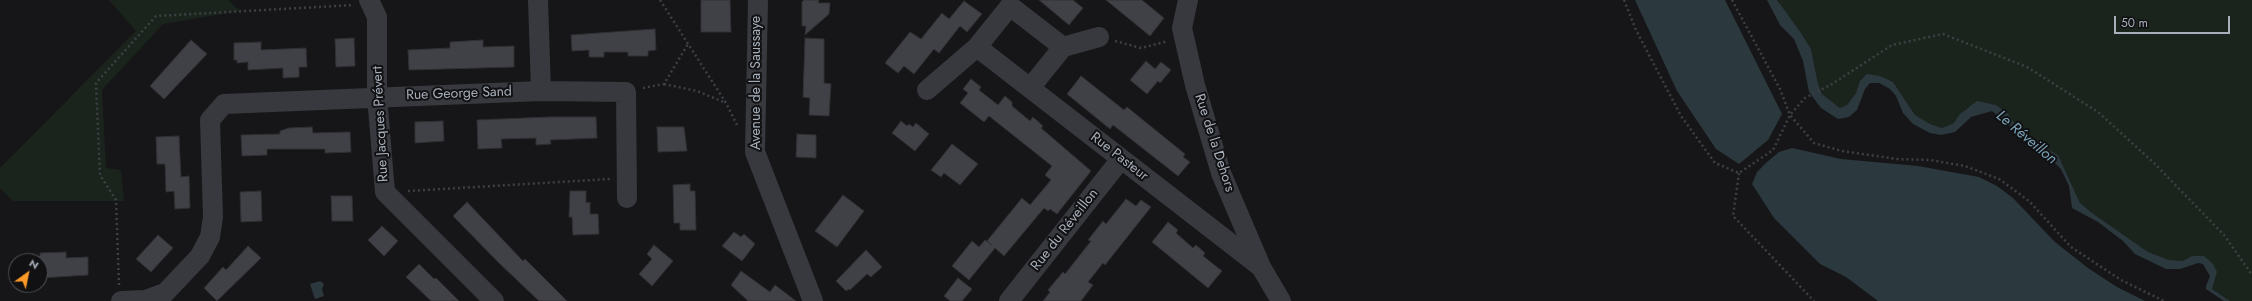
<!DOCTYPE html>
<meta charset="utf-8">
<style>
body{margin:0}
#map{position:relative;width:2252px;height:301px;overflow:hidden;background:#161618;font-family:Jost,sans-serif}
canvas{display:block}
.north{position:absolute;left:8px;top:253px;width:40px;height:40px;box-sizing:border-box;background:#111113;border:1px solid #4d5056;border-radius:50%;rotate:33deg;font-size:11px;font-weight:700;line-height:16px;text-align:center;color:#a7afba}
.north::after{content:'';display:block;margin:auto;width:14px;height:18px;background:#ff9a27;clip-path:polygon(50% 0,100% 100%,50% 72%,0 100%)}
.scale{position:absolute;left:2114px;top:16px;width:116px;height:18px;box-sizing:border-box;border:2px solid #a7afba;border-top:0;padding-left:5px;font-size:12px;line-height:14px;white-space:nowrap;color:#a7afba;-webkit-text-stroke:3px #111113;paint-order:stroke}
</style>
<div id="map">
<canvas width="2252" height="301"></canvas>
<div class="north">N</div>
<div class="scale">50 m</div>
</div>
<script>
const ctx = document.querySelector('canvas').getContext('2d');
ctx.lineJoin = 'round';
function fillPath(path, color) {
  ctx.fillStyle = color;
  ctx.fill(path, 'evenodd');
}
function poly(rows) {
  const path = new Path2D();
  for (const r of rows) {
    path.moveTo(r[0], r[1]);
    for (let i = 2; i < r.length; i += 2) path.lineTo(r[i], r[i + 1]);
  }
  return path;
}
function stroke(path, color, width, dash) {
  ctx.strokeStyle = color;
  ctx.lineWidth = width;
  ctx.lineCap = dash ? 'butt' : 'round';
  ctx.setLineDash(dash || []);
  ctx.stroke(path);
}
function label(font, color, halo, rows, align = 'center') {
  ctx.font = font + ' Jost,sans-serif';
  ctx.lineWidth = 4;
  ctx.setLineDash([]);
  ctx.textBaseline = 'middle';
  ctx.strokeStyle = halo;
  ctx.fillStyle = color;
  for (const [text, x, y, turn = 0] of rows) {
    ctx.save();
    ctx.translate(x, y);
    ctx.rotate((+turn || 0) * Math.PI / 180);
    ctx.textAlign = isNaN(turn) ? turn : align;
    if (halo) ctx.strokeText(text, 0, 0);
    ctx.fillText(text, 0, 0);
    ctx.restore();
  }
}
const green = poly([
 [109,0,228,0,240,11,163,24,102,90,106,168,121,170,124,201,13,201,0,188,0,168,136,31],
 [1778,0,2252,0,2252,301,2230,301,2212,289,2217,272,2192,256,2183,261,2169,260,2148,252,2092,213,2080,203,2058,155,2029,138,2019,129,2008,114,1968,107,1954,123,1942,128,1930,124,1915,115,1893,82,1860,81,1856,93,1847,105,1840,108,1822,94,1818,84,1811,49,1801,33,1782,10]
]);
const water = poly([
 [1635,0,1725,0,1782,114,1768,140,1739,164,1716,149,1677,91],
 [1767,0,1777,0,1801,33,1811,49,1818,84,1822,94,1840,108,1847,105,1856,93,1860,81,1867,74,1880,76,1893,82,1915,115,1930,124,1942,128,1954,123,1960,114,1977,101,1996,105,2008,114,2019,129,2029,138,2058,155,2080,203,2092,213,2148,252,2169,260,2183,261,2192,256,2204,256,2213,264,2217,272,2212,289,2230,301,2224,301,2206,289,2206,286,2210,276,2203,264,2198,263,2180,269,2166,269,2135,254,2123,241,2098,222,2072,208,2069,186,2061,169,2048,156,2032,147,2016,131,1992,111,1971,117,1955,132,1941,135,1930,133,1913,124,1903,113,1896,96,1890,89,1879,83,1870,83,1865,89,1857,110,1849,117,1838,119,1821,108,1809,92,1803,61,1794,39,1780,25],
 [1792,148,1841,159,1918,166,1979,177,1997,186,2013,198,2055,242,2088,268,2117,287,2145,301,1878,301,1846,277,1820,264,1774,218,1752,184,1757,172,1767,162,1779,152],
 [320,281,324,284,322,289,324,296,315,299,310,284]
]);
const building = poly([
 [701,0,730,0,731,32,701,32,701,0],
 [804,0,819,0,818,3,830,3,829,14,805,35,806,26,802,26,802,2,804,0],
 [1039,0,1073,0,1083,8,1069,25,1039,0],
 [1106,0,1142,0,1164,18,1150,36,1106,0],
 [964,1,982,14,967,32,960,26,939,53,934,49,914,74,904,66,898,73,885,63,910,32,921,39,942,13,949,19,964,1],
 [655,29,656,50,648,51,648,56,628,56,628,52,604,52,604,57,589,57,589,50,572,51,571,35,655,29],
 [354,38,355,66,336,67,335,39,354,38],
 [805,38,824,39,824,83,831,84,829,116,809,115,810,98,803,97,805,38],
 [191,40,207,54,164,99,150,86,191,40],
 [483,40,483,47,514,46,514,67,409,70,408,50,450,48,450,42,483,40],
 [261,42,261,50,306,48,307,67,299,67,299,77,283,78,283,68,248,70,248,62,237,63,237,60,234,60,234,43,261,42],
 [1146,61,1155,69,1161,62,1171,70,1160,83,1158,81,1147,94,1130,80,1146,61],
 [1081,76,1124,110,1127,107,1185,154,1183,157,1190,162,1178,176,1113,125,1110,129,1067,94,1081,76],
 [971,79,981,87,979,90,998,105,1005,96,1012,102,1012,106,1030,121,1033,117,1043,126,1041,128,1091,171,1057,214,1050,209,1048,211,1044,208,1004,256,995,248,969,280,952,266,972,241,979,247,985,240,992,245,987,241,1022,198,1030,205,1051,180,1045,175,1052,166,989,116,984,122,960,103,968,93,963,89,971,79],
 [549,117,596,117,597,138,550,140,551,144,536,145,536,138,501,139,502,148,478,149,477,120,549,117],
 [443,121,444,141,415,143,415,122,443,121],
 [901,121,907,126,909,124,913,127,916,123,929,134,915,151,892,133,901,121],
 [312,127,313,133,350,132,351,152,325,153,325,149,267,149,267,155,242,156,241,135,280,134,280,131,289,128,312,127],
 [657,127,684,127,687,151,658,152,657,127],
 [797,134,816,135,816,158,796,157,797,134],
 [179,136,181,177,189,176,190,208,175,209,174,191,166,192,165,164,157,164,156,137,179,136],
 [952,144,978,164,960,185,944,173,941,177,931,170,952,144],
 [690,184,690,191,695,191,696,230,680,230,680,223,674,223,673,185,690,184],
 [261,191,262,221,241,222,240,192,261,191],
 [570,191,586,191,586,203,590,202,590,214,598,214,599,234,573,235,572,217,569,217,570,191],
 [843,195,864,211,837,247,815,231,843,195],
 [331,196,352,196,353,221,332,221,331,196],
 [1126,199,1136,206,1141,200,1151,207,1105,265,1103,263,1088,282,1093,285,1081,301,1043,301,1050,292,1048,290,1063,272,1065,274,1091,241,1088,240,1103,221,1106,224,1126,199],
 [467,202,523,261,525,259,567,301,539,301,499,263,453,216,467,202],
 [1168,222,1178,230,1176,233,1193,248,1196,245,1205,253,1203,256,1222,271,1208,288,1152,242,1168,222],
 [382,226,398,241,384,256,368,240,382,226],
 [734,232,741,237,744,234,755,244,742,261,722,246,734,232],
 [158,235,173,248,151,272,136,259,158,235],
 [654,245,673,261,652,286,639,274,652,259,647,254,654,245],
 [248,246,261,258,217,301,204,288,223,267,226,270,248,246],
 [866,250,882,267,871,277,867,274,850,290,849,289,846,291,836,281,866,250],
 [66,252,66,258,88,257,88,275,40,278,40,253,66,252],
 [419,264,434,279,436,278,459,301,431,301,406,277,419,264],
 [741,271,770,292,775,285,796,301,748,301,731,285,741,271],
 [958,278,972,289,962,301,950,301,944,296,958,278]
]);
const path = poly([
 [660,0,726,103,737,125],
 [1624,0,1636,30,1681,116,1715,163,1739,173,1773,150,1790,115,1805,98,1832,84,1892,45,1943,34,2027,67,2098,112,2154,163,2224,235,2252,275],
 [1732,0,1780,89,1790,115,1814,143,1842,151,1897,159,1930,160,1965,166,1999,179,2029,201,2071,247,2121,280,2164,301],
 [1115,41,1141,48,1168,41],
 [664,84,697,91,726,103],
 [643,88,664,84,688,44],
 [1739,173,1733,216,1814,301],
 [408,191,610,179],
 [119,285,116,200,100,175,96,83,156,16,354,5]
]);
const minor = poly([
 [369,0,377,17,377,96,385,192,494,301],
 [538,0,541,91],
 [758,0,755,152,813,301],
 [1188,0,1182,28,1195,85,1221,173,1261,267,1281,301],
 [977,47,1261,267],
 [1063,47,1099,37],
 [927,90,977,47,1010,6,1063,47,1030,88],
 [121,301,146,300,165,293,200,256,210,237,213,217,210,120,224,104,541,91,626,92,627,198],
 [1009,301,1121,159]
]);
const streetNames = [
 ["Avenue de la Saussaye",757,83,-90],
 ["Rue George Sand",459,94,-2],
 ["Rue Jacques Prévert",381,124,-93],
 ["Rue de la Dehors",1214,143,72],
 ["Rue Pasteur",1119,157,38],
 ["Rue du Réveillon",1065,230,-52]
];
const waterNames = [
 ["Le Réveillon",2026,138,40]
];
fillPath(green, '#1b241c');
fillPath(water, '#2b383e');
fillPath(building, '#404146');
stroke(building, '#303034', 1);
stroke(path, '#3c4045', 2.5, [2, 3]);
stroke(minor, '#37393e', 20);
label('14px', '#a7afba', '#111113', streetNames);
label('italic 15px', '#7aa3b8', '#111113', waterNames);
</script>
